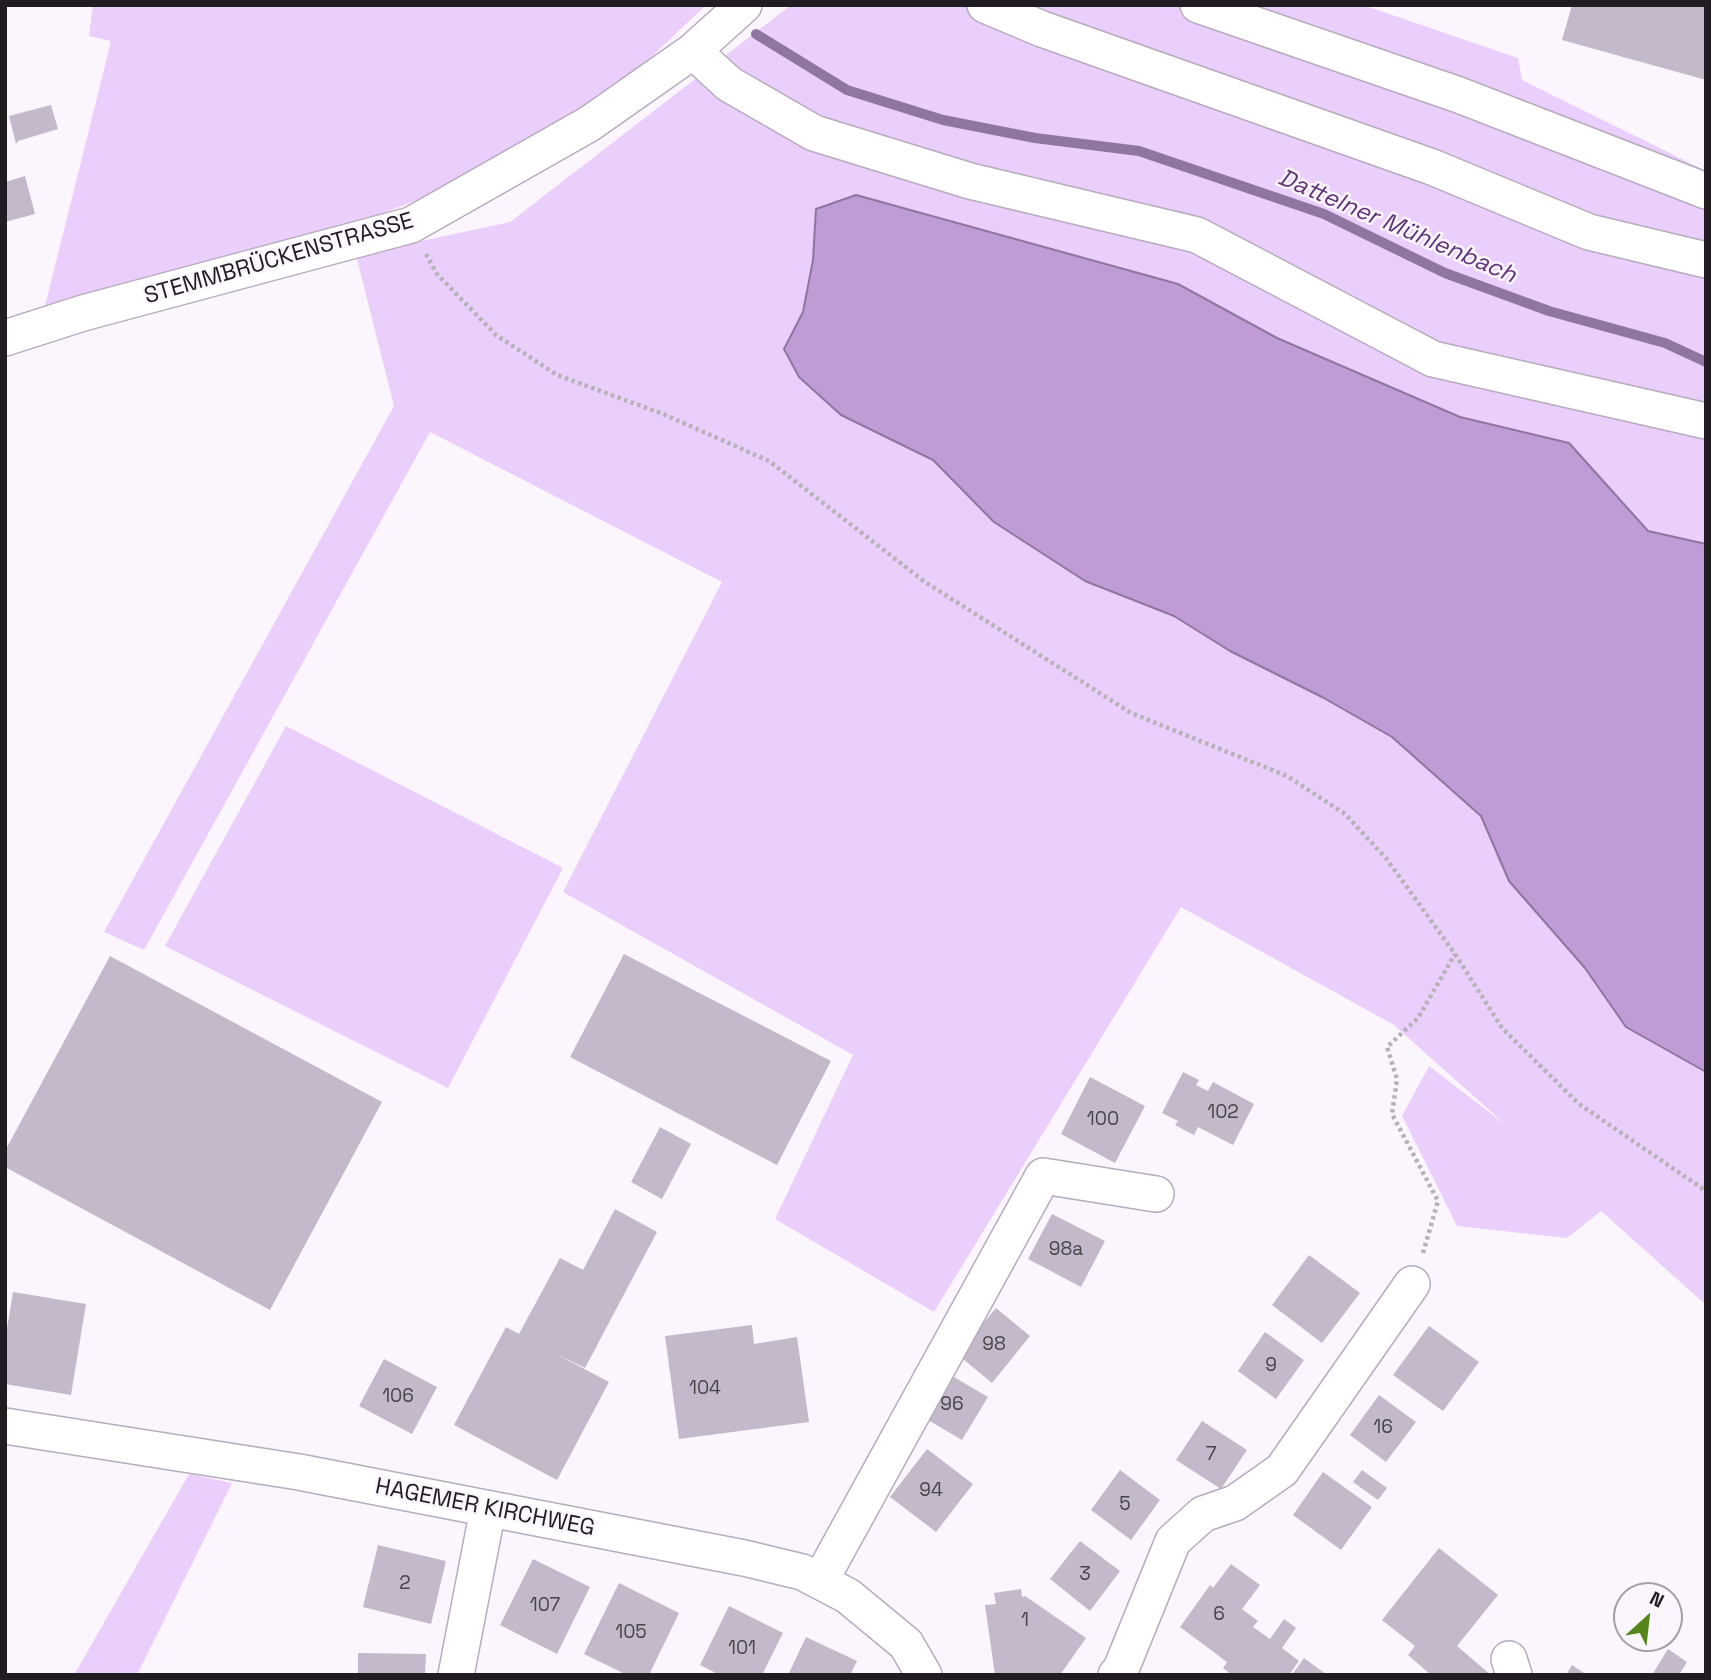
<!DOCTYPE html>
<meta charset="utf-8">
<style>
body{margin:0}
#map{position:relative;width:1711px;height:1680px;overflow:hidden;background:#fbf6fd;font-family:"Space Grotesk",sans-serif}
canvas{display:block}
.frame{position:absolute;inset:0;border:7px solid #201c22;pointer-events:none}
.north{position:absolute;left:1613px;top:1582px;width:70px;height:70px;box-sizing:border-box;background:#fbf6fd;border:2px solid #a39fa5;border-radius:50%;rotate:27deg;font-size:19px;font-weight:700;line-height:28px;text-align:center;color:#201c22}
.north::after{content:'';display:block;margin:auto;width:24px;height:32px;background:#54861b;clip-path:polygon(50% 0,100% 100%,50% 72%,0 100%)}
</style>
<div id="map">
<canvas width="1711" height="1680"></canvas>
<div class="frame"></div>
<div class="north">N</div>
</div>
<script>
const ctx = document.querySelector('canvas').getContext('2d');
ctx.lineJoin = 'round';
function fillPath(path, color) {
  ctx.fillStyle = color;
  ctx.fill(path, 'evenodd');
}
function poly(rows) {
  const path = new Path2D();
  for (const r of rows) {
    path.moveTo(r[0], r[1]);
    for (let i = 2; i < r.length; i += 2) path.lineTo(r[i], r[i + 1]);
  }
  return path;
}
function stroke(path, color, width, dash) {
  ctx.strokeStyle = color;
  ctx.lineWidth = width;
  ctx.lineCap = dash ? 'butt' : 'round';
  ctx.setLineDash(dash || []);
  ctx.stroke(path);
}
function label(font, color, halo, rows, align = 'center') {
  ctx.font = font + ' "Space Grotesk",sans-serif';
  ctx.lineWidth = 5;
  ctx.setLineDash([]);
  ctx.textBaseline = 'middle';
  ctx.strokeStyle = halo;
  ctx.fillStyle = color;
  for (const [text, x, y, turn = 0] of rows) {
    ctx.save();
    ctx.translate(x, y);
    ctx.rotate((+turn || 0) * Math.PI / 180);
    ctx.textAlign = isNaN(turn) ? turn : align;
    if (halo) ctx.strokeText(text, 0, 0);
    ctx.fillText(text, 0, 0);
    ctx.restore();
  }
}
const green = poly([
 [93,5,706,5,626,81,458,184,332,233,43,314,111,41,89,36],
 [791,5,1363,5,1518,58,1522,80,1706,171,1706,1305,1601,1211,1567,1238,1457,1226,1402,1116,1429,1066,1507,1126,1394,1025,1181,907,934,1312,775,1219,853,1055,563,892,722,582,430,432,144,950,104,932,394,406,356,255,510,222],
 [286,726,563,868,448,1088,165,946],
 [189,1474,232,1483,137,1675,74,1675]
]);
const water = poly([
 [856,195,1178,284,1277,338,1460,417,1569,443,1648,531,1706,544,1706,1072,1626,1027,1585,968,1509,881,1481,816,1392,737,1322,697,1230,651,1174,616,1085,581,994,522,933,460,841,415,799,377,784,349,803,312,813,260,816,209,856,195]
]);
const stream = poly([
 [756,34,847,90,943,120,1035,138,1139,151,1324,214,1445,273,1549,311,1665,343,1706,362]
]);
const building = poly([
 [1572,5,1706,5,1706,80,1562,40],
 [51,105,58,129,18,141,16,144,9,116],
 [25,176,35,214,5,222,5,182],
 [624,954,831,1061,777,1165,570,1057],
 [110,956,382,1102,270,1310,5,1167,5,1151],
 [1183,1072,1199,1080,1196,1085,1208,1091,1213,1082,1254,1104,1233,1145,1198,1127,1194,1135,1175,1125,1178,1121,1162,1113],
 [1090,1077,1145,1106,1115,1163,1061,1134],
 [660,1127,691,1144,662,1199,631,1182],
 [615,1209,657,1232,585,1368,556,1354,609,1382,557,1480,454,1425,506,1327,519,1334,560,1258,583,1270],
 [1052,1214,1105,1241,1081,1287,1028,1259],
 [1309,1255,1360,1293,1322,1343,1272,1305],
 [13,1292,86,1304,71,1395,5,1384,5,1341],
 [996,1308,1030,1336,992,1383,957,1354],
 [752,1325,754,1344,797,1337,809,1422,679,1439,665,1336],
 [1429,1326,1479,1362,1443,1411,1393,1375],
 [1265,1332,1304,1360,1276,1399,1238,1371],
 [384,1359,437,1387,412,1434,359,1406],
 [942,1370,988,1397,962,1440,916,1413],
 [1379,1395,1416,1422,1386,1462,1350,1435],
 [1202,1421,1247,1450,1221,1489,1176,1460],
 [927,1449,973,1484,936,1532,890,1497],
 [1120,1470,1160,1500,1131,1540,1091,1510],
 [1362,1470,1387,1488,1378,1500,1353,1482],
 [1323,1472,1372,1507,1341,1550,1293,1515],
 [1080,1541,1120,1571,1090,1611,1050,1579],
 [378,1545,446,1561,431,1624,363,1607],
 [1439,1548,1498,1595,1457,1646,1491,1675,1431,1675,1408,1655,1415,1646,1382,1620],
 [533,1559,590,1587,557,1654,500,1625],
 [1231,1564,1260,1585,1242,1609,1258,1621,1253,1627,1270,1639,1284,1619,1296,1628,1282,1648,1299,1661,1289,1675,1232,1675,1223,1668,1227,1662,1180,1627,1210,1585,1213,1588],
 [619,1583,679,1613,649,1675,627,1675,584,1654],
 [1021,1589,1022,1597,1025,1596,1086,1638,1060,1675,995,1675,985,1605,996,1604,994,1593],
 [729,1606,783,1633,762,1675,720,1675,700,1665],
 [806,1637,857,1661,850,1675,788,1675],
 [1668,1649,1687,1662,1679,1675,1652,1675],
 [358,1653,426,1654,425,1675,358,1675],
 [1304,1658,1327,1675,1292,1675],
 [1572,1665,1587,1675,1566,1675]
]);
const path = poly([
 [426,254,437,274,496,335,557,375,663,414,769,461,925,582,1131,713,1287,776,1345,814,1386,858,1455,954,1502,1028,1579,1104,1706,1191],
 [1423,1253,1438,1201,1392,1114,1397,1079,1387,1047,1418,1018,1455,954]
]);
const minor = poly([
 [985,5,1042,29,1432,167,1589,232,1706,260],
 [1198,5,1459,95,1706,191],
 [693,51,729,84,814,133,970,181,1197,235,1433,359,1706,421],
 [5,338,83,313,411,225,589,124,693,51,744,5],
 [5,1426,299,1472,744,1558,802,1572,848,1596,906,1644,924,1675],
 [820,1581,1043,1176,1156,1194],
 [1509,1659,1514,1675],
 [456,1675,488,1509],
 [1116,1675,1121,1669,1173,1541,1203,1514,1235,1503,1282,1470,1412,1284]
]);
const numberNames = [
 ["102",1223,1113],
 ["100",1103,1120],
 ["98a",1066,1250],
 ["98",994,1345],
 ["9",1271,1366],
 ["104",705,1389],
 ["106",398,1397],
 ["96",952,1405],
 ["16",1383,1428],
 ["7",1211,1455],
 ["94",931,1491],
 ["5",1125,1505],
 ["3",1085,1575],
 ["2",405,1584],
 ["107",545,1606],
 ["6",1219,1615],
 ["1",1025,1621],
 ["105",631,1633],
 ["101",742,1649]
];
const streetNames = [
 ["STEMMBRÜCKENSTRASSE",279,259,-16],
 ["HAGEMER KIRCHWEG",485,1508,11]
];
const waterNames = [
 ["Dattelner Mühlenbach",1397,227,23]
];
fillPath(green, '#eacefb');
fillPath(water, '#bf9cd6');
stroke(water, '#8f76a0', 2);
stroke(stream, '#8f76a0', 10);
fillPath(building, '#c3b9ca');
stroke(minor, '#b6acbc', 38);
stroke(path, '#b6b2b8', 4.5, [3.5, 3.5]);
stroke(minor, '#fff', 35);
label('19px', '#49434c', null, numberNames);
label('23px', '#201c22', '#fbf6fd', streetNames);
label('italic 24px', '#613479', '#fbf6fd', waterNames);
</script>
